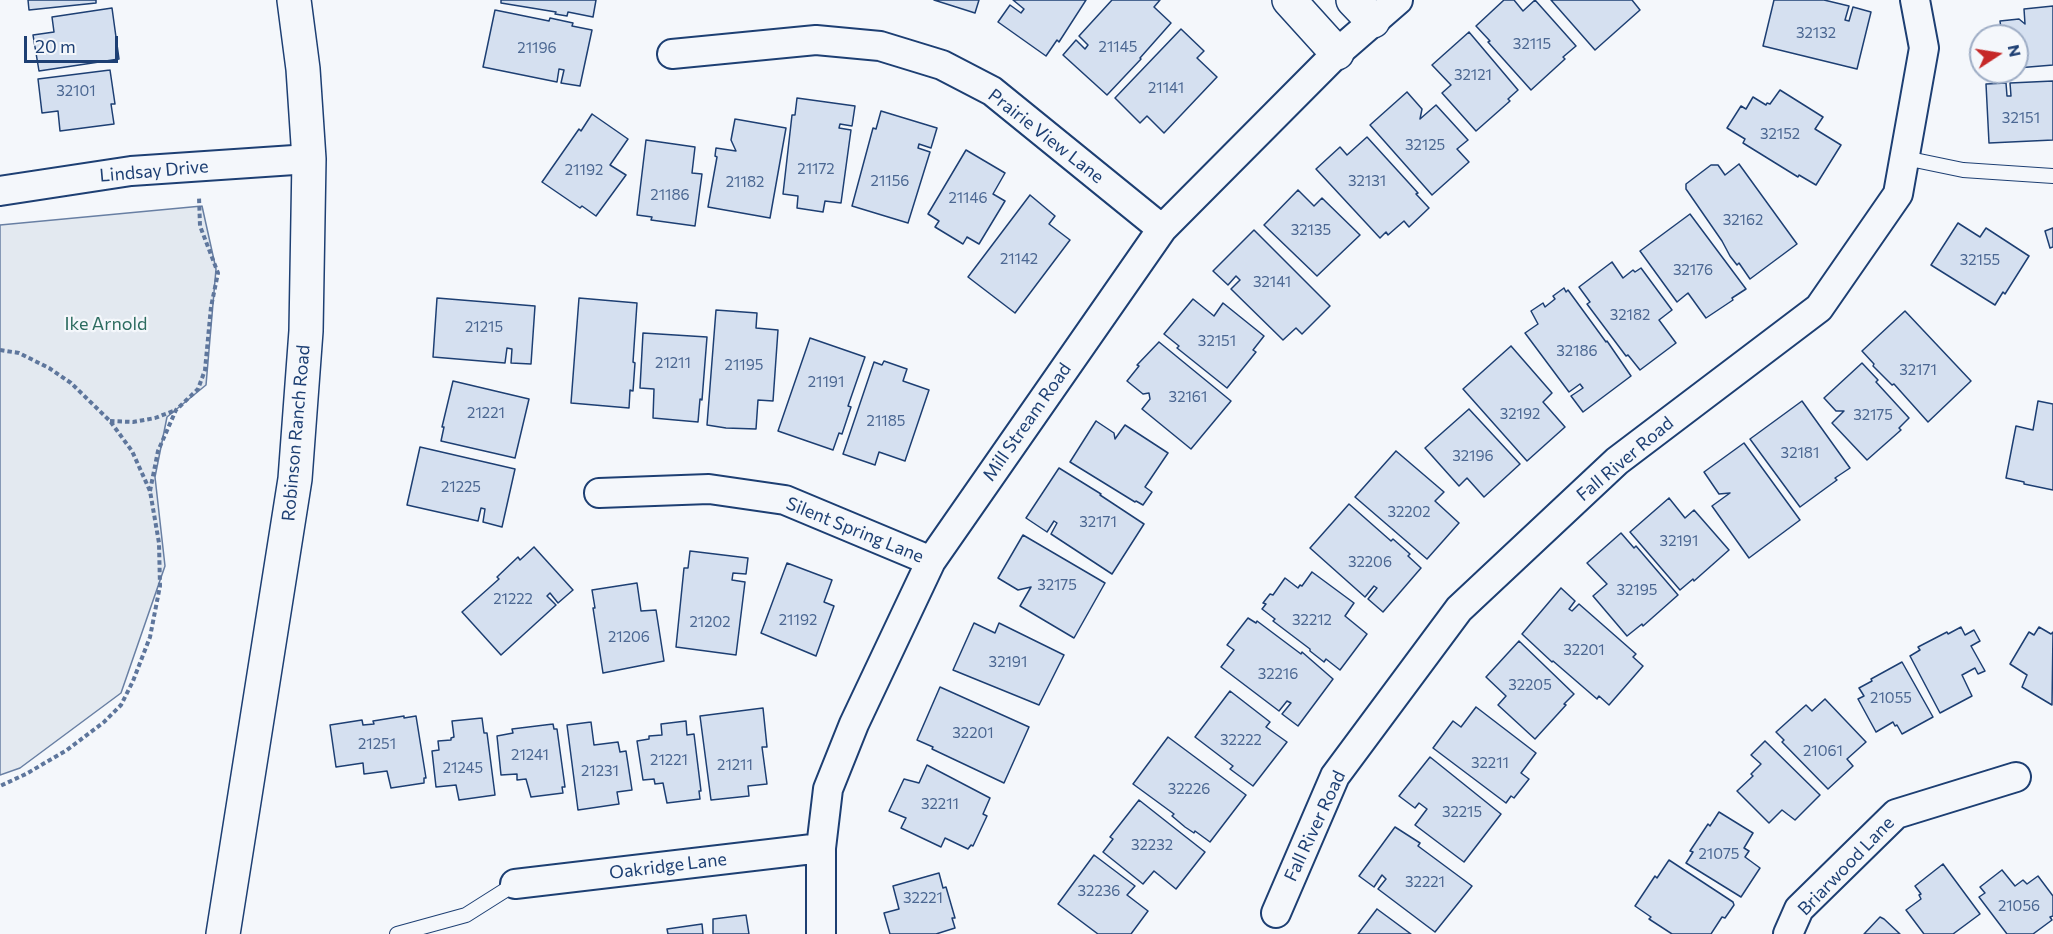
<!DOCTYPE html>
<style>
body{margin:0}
#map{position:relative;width:2053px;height:934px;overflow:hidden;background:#f4f7fb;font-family:Commissioner,sans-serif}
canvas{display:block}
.north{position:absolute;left:1969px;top:24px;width:60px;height:60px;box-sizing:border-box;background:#f4f7fb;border:2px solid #9eadc5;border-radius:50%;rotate:78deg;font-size:16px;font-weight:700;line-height:24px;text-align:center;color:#1d3f73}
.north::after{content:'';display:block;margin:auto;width:21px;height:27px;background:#c62828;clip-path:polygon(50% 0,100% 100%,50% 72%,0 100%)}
.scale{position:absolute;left:24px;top:36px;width:94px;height:27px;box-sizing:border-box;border:3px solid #1d3f73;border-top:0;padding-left:8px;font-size:18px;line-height:21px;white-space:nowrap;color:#1d3f73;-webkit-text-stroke:4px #f4f7fb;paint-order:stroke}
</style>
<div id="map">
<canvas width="2053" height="934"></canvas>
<div class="north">N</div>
<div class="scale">20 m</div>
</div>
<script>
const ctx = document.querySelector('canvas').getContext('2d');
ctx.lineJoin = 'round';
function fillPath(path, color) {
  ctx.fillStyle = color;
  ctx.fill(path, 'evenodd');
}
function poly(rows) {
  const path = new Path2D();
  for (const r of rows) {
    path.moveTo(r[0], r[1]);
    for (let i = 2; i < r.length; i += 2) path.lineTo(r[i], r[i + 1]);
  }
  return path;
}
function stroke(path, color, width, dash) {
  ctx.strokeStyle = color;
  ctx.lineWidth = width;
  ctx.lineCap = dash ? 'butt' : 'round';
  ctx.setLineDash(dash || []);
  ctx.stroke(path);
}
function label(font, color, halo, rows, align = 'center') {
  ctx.font = font + ' Commissioner,sans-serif';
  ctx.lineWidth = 4.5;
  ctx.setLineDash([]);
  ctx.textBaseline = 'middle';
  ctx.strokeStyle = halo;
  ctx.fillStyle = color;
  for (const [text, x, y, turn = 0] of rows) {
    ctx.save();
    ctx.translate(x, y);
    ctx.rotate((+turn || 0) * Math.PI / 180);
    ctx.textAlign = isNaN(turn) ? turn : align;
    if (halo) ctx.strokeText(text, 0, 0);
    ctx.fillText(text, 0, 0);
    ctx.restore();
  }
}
const green = poly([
 [202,206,216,269,206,385,167,417,155,477,165,566,121,693,20,768,0,775,0,225,202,206]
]);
const building = poly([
 [28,0,96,0,96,3,29,10,28,0],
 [501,0,596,0,593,17,568,12,567,16,555,14,556,12,501,3,501,0],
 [934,0,979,0,975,13,934,0],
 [1013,0,1086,0,1059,42,1057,40,1046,56,998,22,1010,5,1021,13,1024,9,1013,0],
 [1112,0,1160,0,1154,7,1171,23,1140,58,1141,59,1107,95,1063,55,1076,40,1085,49,1088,45,1079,36,1112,0],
 [1504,0,1514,0,1523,11,1535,0,1576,46,1563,57,1565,59,1531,90,1488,42,1490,41,1476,26,1504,0],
 [1551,0,1632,0,1640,10,1595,50,1551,0],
 [1774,0,1824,0,1849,6,1845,20,1849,21,1853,7,1871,12,1857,69,1763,46,1774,0],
 [2053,6,2053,65,2017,68,2017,36,2002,36,2000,21,2019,19,2025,24,2024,9,2053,6],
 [112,8,119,59,39,71,33,35,54,32,52,17,112,8],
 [495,10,549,21,550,18,573,23,572,26,592,30,580,86,561,83,564,70,559,69,557,82,483,67,495,10],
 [1181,29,1204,51,1197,58,1217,77,1164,133,1147,116,1140,123,1115,98,1181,29],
 [1469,32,1518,90,1508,99,1510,101,1476,131,1442,93,1451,85,1432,65,1469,32],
 [110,70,115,104,111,104,114,124,60,131,58,111,42,113,38,79,110,70],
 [2053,81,2053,140,1989,143,1986,84,2006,83,2007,96,2011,96,2010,83,2053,81],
 [1780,90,1823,117,1815,129,1841,145,1816,185,1799,175,1798,177,1743,143,1745,139,1727,128,1741,106,1746,109,1753,97,1766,105,1767,103,1770,104,1780,90],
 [1407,92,1422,109,1420,119,1436,105,1468,140,1457,149,1469,162,1432,195,1370,125,1407,92],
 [797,98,855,106,852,126,840,124,839,128,851,130,841,203,825,201,823,212,797,208,798,196,783,194,792,115,795,115,797,98],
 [881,111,937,128,931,148,919,144,918,148,930,152,908,223,852,206,873,128,876,129,881,111],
 [592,114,628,139,610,165,626,175,596,216,582,206,580,208,542,182,579,129,581,131,592,114],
 [735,119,786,128,770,218,708,207,717,157,715,156,716,148,736,151,731,140,735,119],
 [1367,137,1418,193,1416,194,1429,208,1409,227,1404,221,1388,235,1386,232,1380,238,1316,169,1340,147,1347,155,1367,137],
 [646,140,695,147,692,173,702,174,695,226,651,220,652,217,637,215,646,140],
 [966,150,1005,173,993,194,1005,201,979,244,967,237,963,244,935,227,939,221,928,214,966,150],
 [1739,164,1797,244,1750,279,1739,263,1737,265,1730,256,1722,241,1686,189,1686,184,1711,165,1718,165,1725,175,1739,164],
 [1298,190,1314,206,1322,198,1360,235,1317,276,1264,225,1298,190],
 [1030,195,1055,216,1049,224,1070,240,1015,313,968,277,1030,195],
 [1690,214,1746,289,1732,298,1733,300,1706,318,1688,293,1677,302,1640,251,1690,214],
 [1958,223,1980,237,1986,228,2029,256,2005,294,2003,292,1995,305,1931,265,1958,223],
 [2053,228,2053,247,2050,248,2045,231,2053,228],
 [1254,230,1330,306,1302,334,1296,328,1283,340,1231,289,1240,280,1236,276,1228,285,1213,271,1254,230],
 [1612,262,1623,278,1633,270,1635,272,1641,268,1672,310,1659,320,1676,343,1640,370,1628,355,1626,356,1587,304,1590,302,1579,287,1612,262],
 [1564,288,1566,292,1568,290,1606,342,1607,341,1631,376,1583,412,1571,396,1583,388,1580,384,1569,392,1525,333,1538,324,1531,311,1543,303,1545,307,1555,299,1553,296,1564,288],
 [437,298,535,306,531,364,511,363,512,349,507,348,505,363,433,357,437,298],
 [579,298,637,303,633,362,635,363,633,391,630,390,629,408,571,403,579,298],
 [1193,299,1214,316,1223,303,1264,336,1253,350,1256,352,1227,388,1177,348,1179,346,1164,334,1193,299],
 [716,310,757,313,756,328,778,330,773,401,758,400,756,429,726,428,707,425,716,310],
 [1905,311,1971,381,1928,422,1894,384,1892,385,1873,366,1874,364,1862,351,1905,311],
 [643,333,707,337,702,400,700,399,698,422,653,418,654,389,640,388,643,333],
 [810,338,865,357,848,406,851,407,842,434,839,433,833,450,778,431,810,338],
 [1159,342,1231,401,1191,449,1142,409,1150,399,1149,393,1143,394,1127,381,1139,366,1137,365,1159,342],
 [1511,346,1552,393,1543,402,1565,427,1527,461,1463,389,1511,346],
 [884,361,907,369,903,381,929,390,905,461,879,452,875,465,843,454,874,362,882,365,884,361],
 [1862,363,1878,380,1876,382,1909,418,1899,428,1901,430,1867,460,1832,423,1844,411,1836,411,1824,398,1862,363],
 [453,381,529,399,515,458,441,441,444,427,442,427,453,381],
 [1802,401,1850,468,1835,478,1837,480,1800,507,1750,439,1802,401],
 [2038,401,2053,404,2053,490,2024,484,2024,482,2006,478,2016,426,2033,430,2038,401],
 [1469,409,1520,464,1484,497,1467,478,1459,486,1425,448,1469,409],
 [1096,421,1114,433,1115,439,1125,425,1168,453,1145,487,1152,492,1143,505,1136,501,1135,502,1070,462,1096,421],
 [1744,443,1800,520,1749,558,1712,506,1730,493,1719,494,1704,472,1744,443],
 [420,447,515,469,502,527,483,522,485,509,481,508,478,521,407,505,420,447],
 [1396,451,1444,492,1435,501,1459,523,1427,559,1355,497,1396,451],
 [1059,468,1101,494,1100,495,1144,524,1112,574,1051,534,1057,523,1054,521,1047,532,1026,518,1059,468],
 [1669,498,1685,518,1694,510,1729,550,1694,581,1693,579,1680,590,1630,532,1669,498],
 [1349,504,1391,541,1393,539,1410,554,1408,556,1421,568,1383,612,1368,599,1377,588,1374,586,1365,597,1310,548,1349,504],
 [1621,533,1634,548,1636,546,1678,595,1643,626,1642,624,1627,636,1593,596,1607,584,1587,563,1621,533],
 [1023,535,1105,583,1074,638,1020,606,1031,587,1018,590,998,578,1023,535],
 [534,547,573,590,558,603,550,593,547,596,556,605,501,655,462,612,499,579,497,577,518,557,520,560,534,547],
 [690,551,748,558,746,574,733,573,732,580,745,582,736,655,676,647,684,568,688,568,690,551],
 [787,563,832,580,824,602,834,606,816,656,761,633,787,563],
 [1312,572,1354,603,1345,616,1367,634,1340,670,1326,659,1324,662,1310,651,1310,649,1273,621,1275,619,1262,609,1266,604,1263,603,1270,594,1273,595,1285,578,1298,588,1300,585,1302,586,1312,572],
 [637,583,641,611,656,610,664,661,603,673,593,608,595,608,592,590,637,583],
 [1561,588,1575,601,1569,609,1572,611,1579,604,1636,654,1633,657,1643,666,1609,705,1599,696,1597,699,1553,661,1552,662,1522,634,1561,588],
 [1248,618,1256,623,1257,621,1301,654,1302,652,1333,679,1298,726,1282,714,1291,703,1287,701,1279,711,1221,667,1234,650,1227,645,1248,618],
 [974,623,995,633,999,623,1064,655,1039,705,953,670,974,623],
 [1961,627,1965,635,1974,630,1980,641,1971,646,1985,671,1978,674,1975,668,1962,675,1972,696,1940,713,1910,656,1920,650,1918,647,1947,632,1948,634,1961,627],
 [2039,627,2051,634,2053,632,2052,705,2022,687,2027,675,2010,664,2029,632,2034,635,2039,627],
 [1519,641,1574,694,1564,704,1566,705,1535,739,1498,705,1506,696,1486,677,1519,641],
 [1902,662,1933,717,1902,734,1897,725,1895,726,1893,722,1876,732,1858,699,1864,696,1859,688,1872,681,1871,679,1902,662],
 [940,687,1029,727,1004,783,932,749,933,747,917,740,940,687],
 [1230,691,1270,722,1266,727,1287,742,1253,786,1230,769,1233,766,1195,737,1230,691],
 [1825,699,1866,742,1847,759,1853,766,1828,789,1782,742,1784,740,1776,732,1806,705,1812,711,1825,699],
 [1476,707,1536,753,1521,773,1529,779,1514,798,1511,796,1506,803,1433,748,1453,721,1461,727,1476,707],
 [763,708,767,747,762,747,767,784,748,786,749,796,711,800,700,716,763,708],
 [404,716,404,718,416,716,426,778,424,778,424,783,391,788,387,771,364,774,363,763,336,767,330,725,362,720,363,725,374,724,373,721,404,716],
 [482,718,484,733,487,733,495,795,459,800,456,785,436,787,432,751,439,750,438,741,451,740,451,738,454,737,452,721,482,718],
 [686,721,687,735,694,734,701,791,699,791,700,799,667,803,663,783,655,784,654,779,643,780,637,741,649,739,649,736,662,735,661,724,686,721],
 [591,722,594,745,618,742,620,752,626,751,632,790,617,792,619,804,578,810,567,725,591,722],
 [553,724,554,729,557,729,565,787,562,787,563,793,531,797,526,779,517,780,517,774,501,775,497,736,513,733,512,729,553,724],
 [1168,737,1246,795,1210,842,1195,831,1194,833,1185,827,1172,816,1174,814,1133,784,1168,737],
 [1765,741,1820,795,1795,820,1782,810,1769,823,1737,791,1753,776,1751,774,1761,764,1751,755,1765,741],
 [1430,757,1501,814,1464,862,1415,825,1427,809,1419,803,1415,808,1399,796,1430,757],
 [927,765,990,798,983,814,987,816,973,846,971,845,968,849,945,838,941,847,901,828,906,818,889,811,904,779,919,783,927,765],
 [1139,800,1205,852,1176,889,1154,871,1143,884,1103,852,1113,839,1110,837,1139,800],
 [1719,812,1753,833,1744,848,1749,851,1745,857,1760,868,1741,897,1686,863,1693,852,1690,851,1708,824,1710,826,1719,812],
 [1395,827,1420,843,1418,846,1472,886,1435,932,1378,889,1386,879,1382,875,1374,887,1359,876,1395,827],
 [1094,855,1135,886,1127,895,1148,911,1131,934,1098,934,1058,904,1094,855],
 [1669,860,1733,902,1734,905,1725,918,1722,917,1711,934,1672,934,1649,919,1651,917,1635,906,1655,876,1657,878,1669,860],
 [1943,864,1980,914,1953,934,1924,934,1906,910,1921,899,1919,895,1921,894,1915,886,1943,864],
 [2002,870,2015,886,2023,880,2027,884,2038,876,2053,896,2053,916,2050,917,2052,920,2033,934,2007,934,1979,897,1985,893,1980,887,2002,870],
 [939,873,943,888,946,887,955,918,952,918,955,928,936,934,890,934,884,913,899,909,893,886,939,873],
 [1377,909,1411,934,1358,934,1377,909],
 [746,915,749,934,713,934,713,919,746,915],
 [1880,917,1884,919,1900,934,1864,934,1880,917],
 [702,924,703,934,668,934,667,929,702,924]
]);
const path = poly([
 [0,350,19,353,49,368,71,383,110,421,132,451,150,491,159,543,160,586,150,637,133,681,121,705,104,722,67,750,26,774,0,786],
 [110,421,133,422,155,418,176,410],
 [150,491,158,451,176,410,198,389,205,370,211,307,218,273,200,226,199,197]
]);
const service = poly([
 [1905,158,1963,170,2053,176],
 [397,934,466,915,515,884]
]);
const minor = poly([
 [672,54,816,40,880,46,942,65,992,91,1162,229],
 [0,191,131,171,309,159],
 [599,493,709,489,785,500,931,561],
 [515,884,821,848],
 [1276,913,1335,776,1459,609,1617,461,1819,308,1898,194,1924,48,1915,0],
 [821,934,821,848,828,789,854,724,931,561,1162,229,1337,53,1398,0],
 [1788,934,1799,909,1896,814,2016,777]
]);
const tertiary = poly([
 [1289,0,1337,53],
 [1353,0,1373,21],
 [223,934,295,479,306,331,309,159,303,69,294,0]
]);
const numberNames = [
 ["32132",1816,33],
 ["32115",1532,44],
 ["21145",1118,47],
 ["21196",537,48],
 ["32121",1473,75],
 ["21141",1166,88],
 ["32101",76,91],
 ["32151",2021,118],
 ["32152",1780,134],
 ["32125",1425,145],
 ["21172",816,169],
 ["21192",584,170],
 ["21156",890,181],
 ["32131",1367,181],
 ["21182",745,182],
 ["21186",670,195],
 ["21146",968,198],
 ["32162",1743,220],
 ["32135",1311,230],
 ["21142",1019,259],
 ["32155",1980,260],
 ["32176",1693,270],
 ["32141",1272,282],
 ["32182",1630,315],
 ["21215",484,327],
 ["32151",1217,341],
 ["32186",1577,351],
 ["21211",673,363],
 ["21195",744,365],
 ["32171",1918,370],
 ["21191",826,382],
 ["32161",1188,397],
 ["21221",486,413],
 ["32192",1520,414],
 ["32175",1873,415],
 ["21185",886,421],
 ["32181",1800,453],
 ["32196",1473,456],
 ["21225",461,487],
 ["32202",1409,512],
 ["32171",1098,522],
 ["32191",1679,541],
 ["32206",1370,562],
 ["32175",1057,585],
 ["32195",1637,590],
 ["21222",513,599],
 ["21192",798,620],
 ["32212",1312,620],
 ["21202",710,622],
 ["21206",629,637],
 ["32201",1584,650],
 ["32191",1008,662],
 ["32216",1278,674],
 ["32205",1530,685],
 ["21055",1891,698],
 ["32201",973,733],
 ["32222",1241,740],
 ["21251",377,744],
 ["21061",1823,751],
 ["21241",530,755],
 ["21221",669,760],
 ["32211",1490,763],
 ["21211",735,765],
 ["21245",463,768],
 ["21231",600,771],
 ["32226",1189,789],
 ["32211",940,804],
 ["32215",1462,812],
 ["32232",1152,845],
 ["21075",1719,854],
 ["32221",1425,882],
 ["32236",1099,891],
 ["32221",923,898],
 ["21056",2019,906]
];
const streetNames = [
 ["Prairie View Lane",1046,136,38],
 ["Lindsay Drive",154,171,-5],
 ["Mill Stream Road",1027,422,-55],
 ["Robinson Ranch Road",296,433,-85],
 ["Fall River Road",1625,459,-40],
 ["Silent Spring Lane",855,530,22],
 ["Fall River Road",1315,826,-65],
 ["Oakridge Lane",668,866,-7],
 ["Briarwood Lane",1846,866,-46]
];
const parkNames = [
 ["Ike Arnold",106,324]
];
fillPath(green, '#e3e9f0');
stroke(green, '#687fa3', 1.5);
fillPath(building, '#d5e0f0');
stroke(building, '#1d3f73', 1.5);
stroke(service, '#1d3f73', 16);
stroke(minor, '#1d3f73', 32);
stroke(tertiary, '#1d3f73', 36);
stroke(path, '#5e769c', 4, [4.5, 3]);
stroke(service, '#f4f7fb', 14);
stroke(minor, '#f4f7fb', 28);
stroke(tertiary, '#f4f7fb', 33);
label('15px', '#4b6792', null, numberNames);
label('18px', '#1d3f73', '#f4f7fb', streetNames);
label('18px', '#2c6c60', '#f4f7fb', parkNames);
</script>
